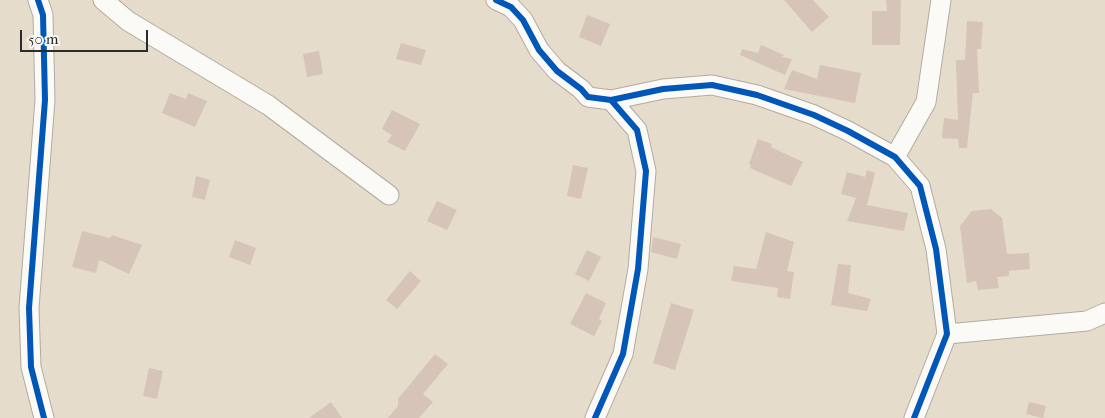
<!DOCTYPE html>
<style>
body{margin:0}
#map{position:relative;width:1105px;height:418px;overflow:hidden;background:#e6dccc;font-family:"IM FELL French Canon",serif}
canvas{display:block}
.scale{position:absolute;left:20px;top:30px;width:128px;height:22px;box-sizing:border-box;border:2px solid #2b2b2b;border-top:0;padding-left:6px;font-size:15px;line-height:18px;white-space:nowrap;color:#2b2b2b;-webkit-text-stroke:4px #f6f6f2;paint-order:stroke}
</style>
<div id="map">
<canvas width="1105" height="418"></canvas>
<div class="scale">50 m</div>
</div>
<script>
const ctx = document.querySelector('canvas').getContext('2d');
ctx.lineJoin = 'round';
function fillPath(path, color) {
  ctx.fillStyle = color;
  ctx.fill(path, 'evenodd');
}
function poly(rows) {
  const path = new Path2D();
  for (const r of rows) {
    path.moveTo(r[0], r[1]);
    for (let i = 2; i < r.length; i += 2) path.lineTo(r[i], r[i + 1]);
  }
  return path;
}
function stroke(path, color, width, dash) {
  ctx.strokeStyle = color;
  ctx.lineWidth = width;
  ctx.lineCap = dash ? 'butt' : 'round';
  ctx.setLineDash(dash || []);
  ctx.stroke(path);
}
const building = poly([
 [784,0,813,0,829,17,812,32],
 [886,0,901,0,900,45,872,45,872,11,887,11],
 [587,15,610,24,601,46,579,37],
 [967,21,983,22,981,49,977,49,979,93,973,93,967,148,959,148,958,139,942,138,944,118,958,120,956,60,965,60],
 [401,43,426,50,421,65,396,59],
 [761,45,784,55,782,57,792,59,785,75,740,55,742,49,758,53],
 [319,51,323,74,307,77,303,54],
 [820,65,861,73,855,103,784,89,792,70,817,79],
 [170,93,186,99,188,93,207,101,195,127,162,113],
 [392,110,420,124,405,151,387,142,392,135,382,129],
 [758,139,772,144,771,147,803,162,791,186,750,168,751,165,749,164],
 [573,165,588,168,581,199,567,196],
 [867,170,875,173,867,205,908,213,904,231,847,221,856,198,841,194,847,172,865,177],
 [196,176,210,180,205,200,192,197],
 [437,201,457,210,447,230,427,221],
 [991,209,1002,218,1007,254,1029,253,1030,269,1009,271,1009,276,997,277,999,288,978,290,976,281,967,283,960,226,972,211],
 [82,231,110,238,112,235,142,245,129,274,99,260,96,273,72,267],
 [766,232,794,242,787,271,794,272,790,299,777,297,778,288,731,281,734,266,756,269],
 [653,237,681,244,677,259,651,252],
 [235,240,256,248,250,265,229,257],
 [587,250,601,257,589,281,575,274],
 [838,264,851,265,848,293,871,299,867,311,831,305],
 [410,271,421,281,397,309,386,300],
 [586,293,606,303,599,319,602,321,594,336,570,324],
 [671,303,694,310,675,370,653,363],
 [435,354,448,364,423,394,433,402,419,418,388,418,398,406,398,399],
 [149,368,163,371,157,399,143,396],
 [331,402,342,418,309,418],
 [1029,402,1046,406,1043,418,1026,414]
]);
const street = poly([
 [38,0,43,15,45,100,29,308,31,367,44,418],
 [103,0,128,21,268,105,389,195],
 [496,0,511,7,523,20,539,50,557,71,581,89,588,97,611,100,637,130,646,171,638,269,623,354,595,418],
 [611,100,663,89,712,85,757,95,814,115,848,131,895,157,920,186,936,249,947,334,914,418],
 [895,157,926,102,941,0],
 [947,334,1087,321,1105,313]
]);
const cycleway = poly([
 [38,0,43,15,45,100,29,308,31,367,44,418],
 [496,0,511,7,523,20,539,50,557,71,581,89,588,97,611,100,637,130,646,171,638,269,623,354,595,418],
 [611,100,663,89,712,85,757,95,814,115,848,131,895,157,920,186,936,249,947,334,914,418]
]);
fillPath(building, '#d6c4b9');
stroke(street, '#b1aba1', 21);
stroke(street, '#fbfaf7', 19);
stroke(cycleway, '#0057b8', 6);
</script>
